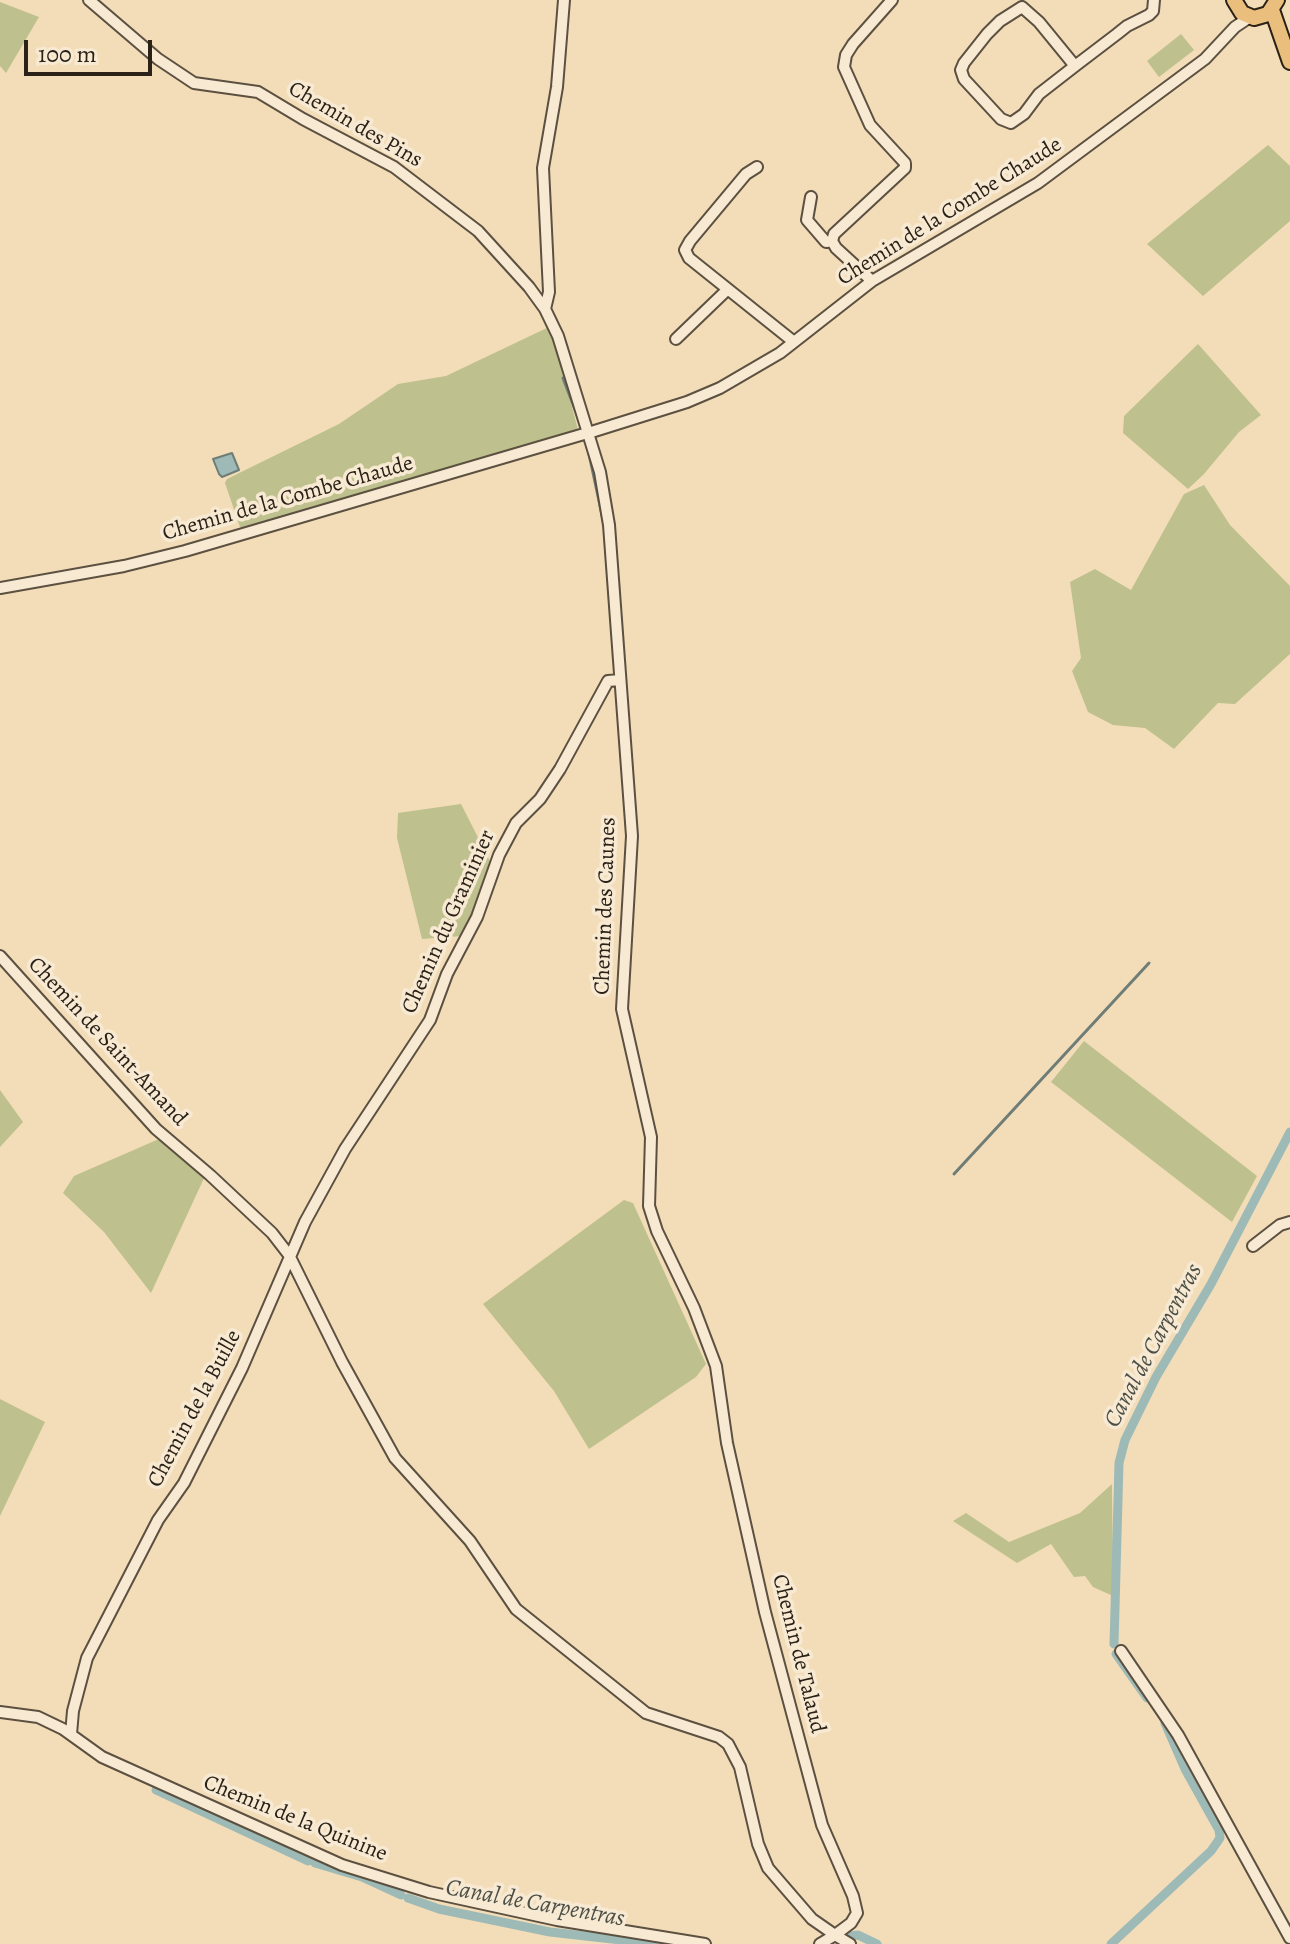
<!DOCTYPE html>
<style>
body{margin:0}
#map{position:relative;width:1290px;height:1944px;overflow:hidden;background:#f3ddb9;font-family:Alegreya,serif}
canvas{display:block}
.scale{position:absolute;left:24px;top:40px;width:128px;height:36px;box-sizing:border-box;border:4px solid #2a2117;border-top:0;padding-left:10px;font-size:24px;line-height:28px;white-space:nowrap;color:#2a2117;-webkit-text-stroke:6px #f7e9d2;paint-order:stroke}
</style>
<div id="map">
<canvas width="1290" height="1944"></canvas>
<div class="scale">100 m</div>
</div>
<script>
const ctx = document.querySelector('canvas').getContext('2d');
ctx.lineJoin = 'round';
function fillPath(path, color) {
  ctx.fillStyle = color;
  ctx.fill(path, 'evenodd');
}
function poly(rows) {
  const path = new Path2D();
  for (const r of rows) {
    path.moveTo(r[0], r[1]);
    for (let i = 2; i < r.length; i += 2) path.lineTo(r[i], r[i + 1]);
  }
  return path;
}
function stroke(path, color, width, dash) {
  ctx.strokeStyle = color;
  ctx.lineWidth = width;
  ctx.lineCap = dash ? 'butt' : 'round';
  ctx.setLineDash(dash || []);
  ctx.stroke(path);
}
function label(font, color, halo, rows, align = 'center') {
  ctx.font = font + ' Alegreya,serif';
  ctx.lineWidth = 7;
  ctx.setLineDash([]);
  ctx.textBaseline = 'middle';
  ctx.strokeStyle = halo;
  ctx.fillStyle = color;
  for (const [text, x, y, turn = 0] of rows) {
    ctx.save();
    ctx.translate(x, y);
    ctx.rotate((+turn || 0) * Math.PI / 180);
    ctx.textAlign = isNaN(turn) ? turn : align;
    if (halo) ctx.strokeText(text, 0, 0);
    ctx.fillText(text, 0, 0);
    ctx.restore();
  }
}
const green = poly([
 [0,2,39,17,6,73,0,66],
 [1181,34,1194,50,1159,77,1147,61],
 [1268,145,1290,166,1290,221,1203,296,1147,244],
 [551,326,578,430,248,530,240,527,225,483,227,479,339,424,398,384,446,376],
 [1198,344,1261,415,1239,432,1204,474,1188,489,1123,433,1124,416],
 [1204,485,1230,525,1290,586,1290,654,1235,704,1218,703,1174,749,1145,728,1113,725,1088,712,1072,671,1081,658,1070,582,1095,569,1131,590,1184,494],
 [461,804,490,861,474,914,462,936,422,939,397,838,398,813],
 [1084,1041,1257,1176,1232,1222,1051,1082],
 [0,1090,23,1122,0,1147],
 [159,1139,205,1176,151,1293,104,1232,63,1193,74,1176],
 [624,1200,633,1203,706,1364,696,1377,589,1449,554,1391,483,1304],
 [0,1399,45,1422,0,1516],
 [1112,1484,1113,1596,1093,1587,1085,1576,1074,1577,1051,1544,1017,1563,953,1521,966,1513,1009,1542,1080,1513]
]);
const water = poly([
 [232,453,239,470,222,477,219,474,213,459,232,453]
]);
const stream = poly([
 [563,378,579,420],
 [589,454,605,529],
 [954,1174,1149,963]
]);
const canal = poly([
 [1114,1644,1119,1463,1125,1440,1156,1377,1211,1284,1290,1132],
 [1116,1654,1147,1698],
 [156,1790,308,1861],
 [315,1863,362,1877,401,1895],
 [408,1898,439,1909,550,1932,656,1944],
 [844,1937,858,1935,877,1944],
 [1111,1944,1211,1851,1220,1838,1219,1830,1185,1769,1165,1723]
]);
const minor = poly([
 [1075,66,1039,22,1022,7,1000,21,987,34,964,63,961,70,964,79,1001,119,1011,123,1024,114,1039,94,1075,66,1117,34,1127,26,1149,15,1153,11,1154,0],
 [757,167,746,174,690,241,685,250,689,258,794,342],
 [811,197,807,220,826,242,832,241],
 [872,281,836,248,832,241,834,234,905,168,905,163,870,125,844,67,846,55,853,44,892,0],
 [545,309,549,292,543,168,557,87,564,0],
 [676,339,728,289],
 [585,434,687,402,720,388,780,353,872,281,1038,183,1205,59,1235,27,1250,17],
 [0,588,124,566,185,551,584,434],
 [0,956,156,1129,210,1175,272,1233,289,1255,342,1362,395,1458,470,1541,516,1609,646,1713,719,1737,728,1744,740,1767,758,1844,768,1868,812,1919,835,1935,851,1923,857,1913,853,1896,822,1825,765,1612,727,1443,716,1366,694,1308,657,1231,649,1206,651,1137,622,1009,632,836,609,525,600,472,558,336,545,309,529,287,478,231,394,167,303,119,258,92,194,83,158,59,89,0],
 [1253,1246,1280,1225,1290,1222],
 [1121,1651,1178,1735,1290,1938],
 [0,1712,38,1717,63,1729,102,1757,342,1865,429,1892,557,1920,705,1944],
 [71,1734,73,1711,87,1658,158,1520,184,1483,242,1368,305,1222,345,1149,430,1020,447,974,477,917,499,855,516,823,540,799,560,769,608,681,620,680],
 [820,1944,835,1935,850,1944]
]);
const major = poly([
 [1234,0,1242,13,1254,18,1268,14,1277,0],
 [1272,10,1290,62]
]);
const streetNames = [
 ["Chemin des Pins",355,125,30],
 ["Chemin de la Combe Chaude",950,212,-32],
 ["Chemin de la Combe Chaude",288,499,-16],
 ["Chemin des Caunes",606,906,-88],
 ["Chemin du Graminier",449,922,-66],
 ["Chemin de Saint-Amand",107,1042,47],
 ["Chemin de la Buille",195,1409,-62],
 ["Chemin de Talaud",798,1654,76],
 ["Chemin de la Quinine",295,1819,22]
];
const waterNames = [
 ["Canal de Carpentras",1154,1346,-62],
 ["Canal de Carpentras",535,1904,10]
];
fillPath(green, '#bec08d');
fillPath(water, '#9dbab7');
stroke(water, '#6f7d77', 2);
stroke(stream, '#6f7d77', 3);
stroke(canal, '#9dbab7', 9);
stroke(minor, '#5c5040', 14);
stroke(major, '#2a2117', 18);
stroke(minor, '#f7e9d2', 10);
stroke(major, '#eabe7c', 14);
label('22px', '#2a2117', '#f7e9d2', streetNames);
label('italic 24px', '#4c4f47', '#f7e9d2', waterNames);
</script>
